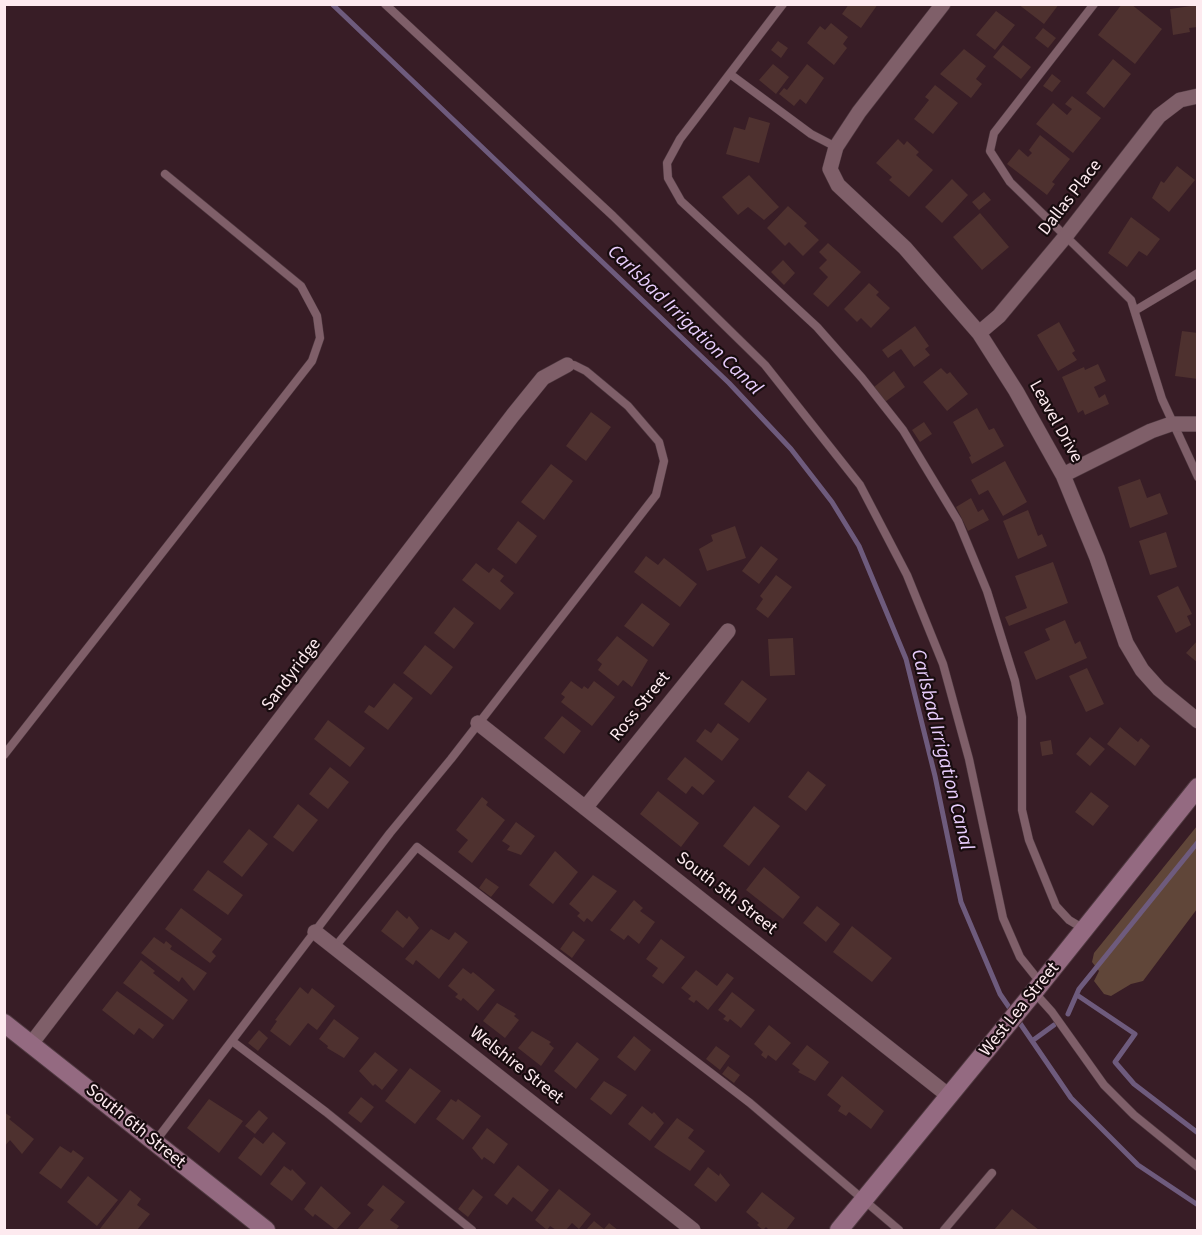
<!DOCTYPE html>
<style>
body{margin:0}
#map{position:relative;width:1202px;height:1235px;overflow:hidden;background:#381d26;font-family:"Source Sans 3",sans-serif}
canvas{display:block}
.frame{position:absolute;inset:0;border:6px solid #fdeaef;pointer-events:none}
</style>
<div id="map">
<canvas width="1202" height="1235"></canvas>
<div class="frame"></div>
</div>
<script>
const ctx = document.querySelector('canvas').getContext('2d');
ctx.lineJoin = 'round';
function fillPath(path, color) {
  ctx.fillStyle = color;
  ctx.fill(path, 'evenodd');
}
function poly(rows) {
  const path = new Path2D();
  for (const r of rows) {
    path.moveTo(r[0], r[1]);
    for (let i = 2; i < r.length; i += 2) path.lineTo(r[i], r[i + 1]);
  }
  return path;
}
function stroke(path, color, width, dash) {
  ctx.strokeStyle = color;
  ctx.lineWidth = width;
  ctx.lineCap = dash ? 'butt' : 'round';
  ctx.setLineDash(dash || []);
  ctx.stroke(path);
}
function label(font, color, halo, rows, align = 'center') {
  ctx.font = font + ' "Source Sans 3",sans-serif';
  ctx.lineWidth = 4.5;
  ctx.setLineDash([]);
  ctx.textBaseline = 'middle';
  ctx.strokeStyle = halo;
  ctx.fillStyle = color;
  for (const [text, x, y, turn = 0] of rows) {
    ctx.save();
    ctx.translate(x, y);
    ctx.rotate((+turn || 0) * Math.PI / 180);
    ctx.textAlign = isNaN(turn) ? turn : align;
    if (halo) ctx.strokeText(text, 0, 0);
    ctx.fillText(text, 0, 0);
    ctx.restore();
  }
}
const green = poly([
 [1197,826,1197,909,1143,981,1131,984,1111,996,1104,994,1094,981,1099,971,1092,962,1094,953]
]);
const stream = poly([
 [332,4,729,383,791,449,832,502,859,546,906,659,935,776,961,902,1000,994,1071,1098,1138,1165,1198,1205],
 [1077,995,1135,1034,1115,1062,1134,1084,1198,1133],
 [1068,1014,1079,989,1198,842],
 [1032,1041,1054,1025]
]);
const building = poly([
 [849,4,878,4,861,28,842,14],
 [1018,4,1059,4,1044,24],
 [1122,4,1131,4,1162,29,1135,64,1098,35],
 [1198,5,1198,27,1189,28,1190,32,1173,35,1170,9],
 [996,11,1015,25,995,50,976,35],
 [831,23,848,37,843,44,847,48,834,65,807,43,820,26,825,30],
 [1043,28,1056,38,1048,48,1035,38],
 [778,41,788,48,781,58,771,50],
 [1003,45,1031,67,1021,79,993,57],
 [964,49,986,66,976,79,982,84,971,98,940,74],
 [1113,59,1131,74,1104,108,1086,93],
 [773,64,789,77,776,94,759,80],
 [807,64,824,78,806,104,800,99,794,106,779,94,784,88,787,90],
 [1052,74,1061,81,1052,92,1043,86],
 [935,85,958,103,933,134,914,119,929,100,925,97],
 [1072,96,1101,118,1073,153,1036,124,1053,103,1067,115,1072,109,1065,104],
 [749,117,770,123,759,163,726,154,734,127,745,130],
 [1040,135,1070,159,1052,182,1055,184,1047,195,1007,164,1019,149,1028,157,1032,153,1029,150],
 [898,139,904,145,907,141,919,152,916,155,933,170,909,197,889,180,892,177,876,163],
 [1177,166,1195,180,1169,212,1152,198,1161,181,1164,183],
 [749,175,779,207,764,220,748,207,738,215,722,197],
 [952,179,968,195,942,223,925,207],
 [984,192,991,200,979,210,972,202],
 [788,206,807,223,804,226,819,240,803,256,789,242,785,246,767,228],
 [980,213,1009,247,982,270,953,237],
 [1131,217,1160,239,1147,256,1139,251,1127,267,1108,253],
 [828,243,861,272,828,307,813,294,828,277,819,268,827,260,819,252],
 [783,260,795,273,784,285,771,272],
 [869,283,879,292,876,295,890,308,871,328,861,318,857,322,844,309],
 [1059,322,1075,351,1072,353,1077,360,1058,371,1037,335],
 [915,326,929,346,925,349,930,355,914,367,901,349,888,358,882,350],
 [1182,331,1198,333,1198,379,1175,376],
 [1098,364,1106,381,1094,387,1099,398,1105,394,1109,404,1085,415,1083,410,1078,413,1062,377,1084,367,1085,370],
 [941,368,947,374,950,372,968,394,947,411,923,382],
 [894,371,905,387,885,402,874,387],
 [977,408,989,430,994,428,1004,446,972,464,969,457,971,456,953,422],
 [591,412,611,427,586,461,566,446],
 [924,422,932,434,920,442,912,430],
 [1005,461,1027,502,1003,516,988,490,979,495,971,480],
 [551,464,573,481,544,520,521,502],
 [1140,479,1147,498,1160,493,1168,514,1130,528,1118,487],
 [971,498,978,512,983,509,989,520,968,531,956,507],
 [1028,510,1038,536,1042,534,1047,546,1018,559,1003,521],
 [518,521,537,536,516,564,497,549],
 [735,526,746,558,707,571,699,549,713,541,711,535],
 [1166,532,1177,567,1150,575,1139,541],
 [761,546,778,559,759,584,742,571],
 [646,556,658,565,664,558,697,584,680,607,634,572],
 [1053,562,1068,603,1009,626,1005,617,1027,608,1015,576],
 [476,563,489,573,493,568,504,576,500,581,514,593,500,610,462,580],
 [776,575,792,587,768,618,756,609,763,599,760,596],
 [1178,586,1192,614,1187,616,1191,625,1176,633,1157,596],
 [642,603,670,624,653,647,624,626],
 [454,607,474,623,454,649,434,633],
 [1065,620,1075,644,1080,641,1087,658,1036,680,1024,652,1050,640,1045,629],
 [617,636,648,660,632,687,623,680,618,686,598,670,602,664,597,660],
 [793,638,795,675,770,676,768,639],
 [1198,640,1198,663,1186,653],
 [425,645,453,667,431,695,403,673],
 [1087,668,1104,704,1086,712,1069,676],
 [742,680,767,699,749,723,724,704],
 [571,681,582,689,584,686,588,689,594,681,615,697,592,726,561,702,565,697,561,694],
 [394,683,413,698,388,730,364,712,369,705,374,708],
 [562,716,581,731,564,754,544,738],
 [328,720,365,748,350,767,314,739],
 [718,723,739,739,722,761,696,741,705,729,711,733],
 [1120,727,1138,742,1141,738,1150,746,1135,766,1107,744],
 [1090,737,1105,749,1090,766,1076,754],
 [1051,740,1053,754,1042,756,1040,742],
 [685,757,715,781,703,795,692,786,686,794,667,779],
 [330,767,349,782,328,809,309,794],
 [808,771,826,785,806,811,788,797],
 [658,791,699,823,681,847,640,814],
 [1091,792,1109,806,1093,826,1075,812],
 [482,797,488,802,486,805,505,820,472,863,458,852,468,840,456,830],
 [298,804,318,820,293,852,273,837],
 [754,806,780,826,749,866,723,846],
 [516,822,535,836,521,855,507,850,510,846,502,841],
 [249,829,268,844,242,877,223,862],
 [555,851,578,872,553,904,529,885],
 [764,867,800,897,783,919,746,890],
 [208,870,243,895,228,915,193,890],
 [593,875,617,891,592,922,587,918,584,922,577,916,580,913,569,904],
 [486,878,499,887,491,897,479,888],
 [634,900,643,908,640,911,655,922,639,944,628,935,624,940,610,930],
 [817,906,840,924,826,942,803,923],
 [181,908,222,939,212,952,216,956,210,963,165,929],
 [397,910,407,919,409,916,419,928,403,948,381,931],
 [852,926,892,958,872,982,833,952],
 [431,929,449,940,455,932,468,942,439,979,416,960,413,965,405,959],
 [573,931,585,940,572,958,560,949],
 [154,937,164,944,166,941,172,946,170,949,207,973,194,991,182,977,179,982,141,953],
 [661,939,685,957,663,984,652,976,658,968,646,959],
 [141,960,155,971,153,973,188,1000,173,1020,123,983],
 [463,968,471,974,473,972,495,990,478,1011,463,998,461,1001,455,997,458,994,448,986],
 [696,970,717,986,727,973,734,978,708,1010,696,1000,694,1003,688,999,691,996,681,988],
 [300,987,308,994,312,988,335,1006,317,1030,308,1023,290,1046,270,1031,277,1021,275,1020],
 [117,991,164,1025,153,1039,139,1028,134,1035,102,1010],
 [732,992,755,1010,741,1028,730,1019,728,1022,723,1019,726,1016,718,1010],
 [497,1003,516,1014,514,1016,519,1020,505,1038,483,1021],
 [334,1019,359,1038,344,1058,327,1048,328,1046,319,1039],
 [769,1025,791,1043,776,1061,768,1055,766,1059,761,1055,763,1052,754,1044],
 [259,1030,268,1038,258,1051,248,1043],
 [532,1031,551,1042,549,1044,554,1048,541,1066,518,1048],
 [634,1036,651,1050,635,1071,617,1057],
 [577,1042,599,1059,576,1089,554,1071],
 [807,1045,829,1062,815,1081,798,1072,800,1070,792,1064],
 [716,1046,730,1056,720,1070,706,1059],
 [375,1052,398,1070,382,1090,375,1084,373,1086,359,1071],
 [728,1066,740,1075,734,1083,722,1074],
 [410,1068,441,1091,415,1124,385,1101],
 [842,1076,884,1111,871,1129,849,1112,846,1116,838,1111,841,1106,827,1095],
 [604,1081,627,1095,611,1115,590,1099],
 [361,1097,374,1107,361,1123,348,1113],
 [209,1099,243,1121,219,1153,187,1128],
 [451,1099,456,1102,458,1099,481,1116,463,1140,436,1119],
 [642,1106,652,1114,654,1112,664,1123,650,1141,628,1124],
 [259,1110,268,1118,255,1134,245,1126],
 [4,1112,11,1117,9,1119,34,1139,22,1154,10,1140,4,1147],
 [677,1118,694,1130,688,1138,705,1151,690,1171,654,1147],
 [487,1128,508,1144,494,1164,484,1157,482,1160,472,1148],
 [273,1132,286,1143,261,1176,238,1158,254,1137,263,1144],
 [60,1146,71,1153,73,1150,84,1158,61,1189,39,1173],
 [518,1165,549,1190,532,1212,513,1197,507,1205,494,1195],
 [284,1166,291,1171,292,1169,306,1183,292,1201,270,1184],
 [708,1167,719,1176,720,1173,730,1185,716,1202,694,1185],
 [88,1176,118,1200,97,1226,67,1202],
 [383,1185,405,1202,390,1220,399,1226,396,1230,357,1230,374,1210,367,1205],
 [321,1186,351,1213,336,1230,315,1214,313,1217,304,1209],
 [473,1189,483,1197,468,1217,458,1209],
 [559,1189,591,1214,579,1229,572,1223,566,1230,556,1230,550,1226,547,1230,535,1220],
 [130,1190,141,1199,137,1205,150,1214,137,1230,99,1230],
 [762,1192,795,1218,786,1230,769,1230,766,1227,763,1230,757,1225,759,1223,746,1212],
 [1012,1209,1039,1230,994,1230],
 [594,1221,604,1229,609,1223,618,1230,586,1230]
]);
const lane = poly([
 [385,4,613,216,765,365,860,485,907,575,943,664,969,759,1003,918,1020,957,1040,982],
 [783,4,680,139,667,163,668,178,681,201,817,327,862,378,903,430,958,521,987,591,1015,681,1022,717,1022,810,1029,840,1056,906,1069,920,1084,929],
 [1094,4,994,133,990,151,1010,182,1131,300,1162,399,1198,477],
 [730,74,811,134,836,147],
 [1136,310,1198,273],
 [4,755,312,361,320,338,317,316,301,286,165,174],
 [334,948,417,847,750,1103,899,1230],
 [1034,992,1052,1012,1104,1085,1134,1115,1198,1167],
 [232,1041,326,1112,472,1230],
 [154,1143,390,833,451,759,656,495,664,461,659,442,628,406,586,371,574,365,567,365],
 [944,1230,992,1173]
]);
const street = poly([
 [943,4,859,112,836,147,830,169,838,185,905,248,979,333,1016,391,1063,475,1097,558,1126,643,1142,670,1159,689,1198,721],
 [979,333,999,316,1065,237,1159,116,1180,100,1198,96],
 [1063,475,1151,431,1171,424,1198,424],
 [478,723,949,1096],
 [585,808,728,631],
 [315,932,693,1230],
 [31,1044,513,415,543,378,567,365]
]);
const secondary = poly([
 [4,1023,266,1230],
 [839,1230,1034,992,1198,787]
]);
const streetNames = [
 ["Dallas Place",1071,198,-52],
 ["Leavel Drive",1055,422,61],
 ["Sandyridge",292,675,-53],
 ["Ross Street",641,707,-51],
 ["South 5th Street",726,894,38],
 ["West Lea Street",1020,1010,-51],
 ["Welshire Street",516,1066,38],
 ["South 6th Street",135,1127,39]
];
const waterNames = [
 ["Carlsbad Irrigation Canal",684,321,44],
 ["Carlsbad Irrigation Canal",941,750,76]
];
fillPath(green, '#604639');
stroke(stream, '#6e5b7d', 5);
fillPath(building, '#4e312f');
stroke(lane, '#4f3940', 9);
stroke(street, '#4f3940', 16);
stroke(secondary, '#4f3940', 20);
stroke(lane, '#7f5f69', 8);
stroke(street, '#7f5f69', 15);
stroke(secondary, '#946a81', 18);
label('18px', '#fdeaef', '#180c0f', streetNames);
label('italic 20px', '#e9cefe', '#180c0f', waterNames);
</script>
